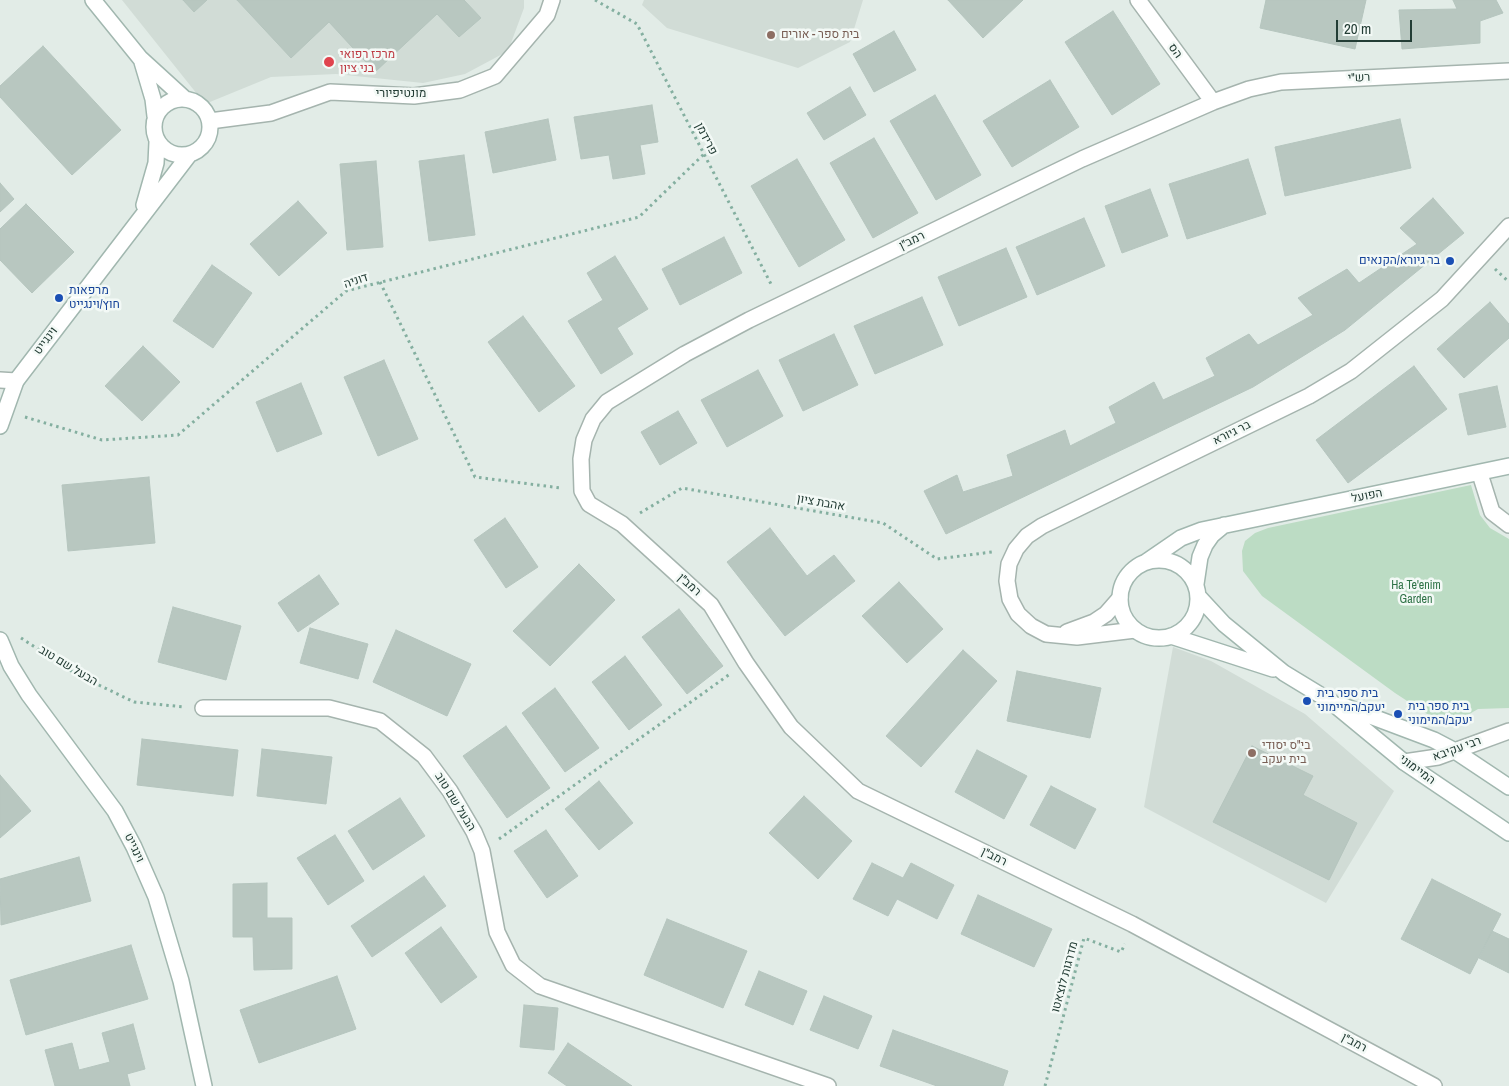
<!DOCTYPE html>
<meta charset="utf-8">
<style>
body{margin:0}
#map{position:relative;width:1509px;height:1086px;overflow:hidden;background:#e2ece7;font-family:"Archivo Narrow",sans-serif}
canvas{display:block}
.scale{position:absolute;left:1336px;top:20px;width:76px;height:22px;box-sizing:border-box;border:2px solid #233d35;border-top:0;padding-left:6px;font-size:15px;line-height:18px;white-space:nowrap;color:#233d35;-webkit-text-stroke:4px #f3f9f6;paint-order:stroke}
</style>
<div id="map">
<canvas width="1509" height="1086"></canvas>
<div class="scale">20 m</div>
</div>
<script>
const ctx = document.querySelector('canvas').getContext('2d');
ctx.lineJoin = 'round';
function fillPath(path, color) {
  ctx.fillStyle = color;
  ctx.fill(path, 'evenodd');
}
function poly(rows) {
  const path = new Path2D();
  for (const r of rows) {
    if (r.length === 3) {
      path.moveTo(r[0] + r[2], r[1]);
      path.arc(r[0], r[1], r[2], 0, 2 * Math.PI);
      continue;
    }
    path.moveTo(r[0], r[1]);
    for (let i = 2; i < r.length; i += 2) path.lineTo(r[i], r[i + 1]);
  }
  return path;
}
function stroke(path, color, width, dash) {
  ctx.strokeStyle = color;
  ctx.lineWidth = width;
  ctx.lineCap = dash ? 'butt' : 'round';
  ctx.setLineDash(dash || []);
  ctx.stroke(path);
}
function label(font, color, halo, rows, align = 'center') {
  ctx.font = font + ' "Archivo Narrow",Heebo,sans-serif';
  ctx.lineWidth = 5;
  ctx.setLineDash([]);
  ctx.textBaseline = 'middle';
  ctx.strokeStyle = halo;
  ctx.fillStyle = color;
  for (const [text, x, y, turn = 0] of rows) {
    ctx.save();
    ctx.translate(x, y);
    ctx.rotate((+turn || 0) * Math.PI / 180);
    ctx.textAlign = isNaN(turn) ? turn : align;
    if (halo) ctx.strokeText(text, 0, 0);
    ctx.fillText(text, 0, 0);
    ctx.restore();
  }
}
const built = poly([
 [122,0,524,0,524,8,508,51,465,74,423,83,336,74,271,77,205,104],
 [644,0,863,0,850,42,798,68,667,28,642,5],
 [1173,647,1211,661,1305,714,1394,791,1326,903,1144,807]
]);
const green = poly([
 [1471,485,1480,515,1490,528,1509,539,1509,708,1478,709,1447,727,1395,693,1262,596,1243,571,1242,551,1245,541,1255,533,1268,528]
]);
const building = poly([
 [183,0,207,0,194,12,183,0],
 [237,0,464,0,481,18,459,37,437,14,375,72,329,22,291,58,237,0],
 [948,0,1023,0,983,38,948,0],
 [1266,0,1366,0,1355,49,1260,28,1266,0],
 [1453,0,1496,0,1503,13,1480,21,1480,43,1402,49,1399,10,1457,9,1453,0],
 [1113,11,1160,84,1112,115,1065,42,1113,11],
 [894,31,916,70,874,92,853,54,894,31],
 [43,46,121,130,72,175,0,97,0,86,43,46],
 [1050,80,1079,127,1012,167,983,121,1050,80],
 [850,87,866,115,824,140,807,113,850,87],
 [935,95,981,175,936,200,890,121,935,95],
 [652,105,658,142,640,145,645,174,613,179,609,155,581,159,574,117,652,105],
 [548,119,556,160,493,173,485,132,548,119],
 [1400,119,1411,168,1285,196,1275,147,1400,119],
 [874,138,918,213,873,238,830,163,874,138],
 [464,155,475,235,429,241,419,161,464,155],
 [797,159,845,240,799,267,751,186,797,159],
 [1248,159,1266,214,1187,239,1169,184,1248,159],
 [376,161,383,247,347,250,340,164,376,161],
 [0,183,14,199,0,212,0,183],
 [1150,189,1168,236,1122,253,1105,206,1150,189],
 [1433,198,1464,233,1345,330,1253,387,946,534,924,491,957,475,963,492,1013,476,1007,455,1065,430,1070,446,1116,423,1109,407,1154,382,1163,400,1215,376,1206,358,1249,334,1258,345,1313,315,1298,298,1347,269,1359,283,1417,244,1400,228,1433,198],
 [298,201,327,233,279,276,250,244,298,201],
 [26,204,74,252,32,293,0,260,0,229,26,204],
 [1084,218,1105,266,1037,295,1016,247,1084,218],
 [724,237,742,273,680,305,662,269,724,237],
 [1006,248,1027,297,959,326,938,277,1006,248],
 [615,256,648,309,617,328,633,354,601,374,568,321,603,300,587,273,615,256],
 [212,265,252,293,213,348,173,321,212,265],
 [922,297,943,345,875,374,854,326,922,297],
 [1490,302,1509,324,1509,338,1464,378,1437,349,1490,302],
 [523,316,575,386,539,412,488,342,523,316],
 [834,334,858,385,803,411,779,360,834,334],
 [143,346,180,382,142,421,105,386,143,346],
 [384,360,418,439,378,456,344,377,384,360],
 [1414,366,1447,409,1348,483,1316,440,1414,366],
 [758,370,783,416,727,447,701,400,758,370],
 [301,383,322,434,277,452,256,402,301,383],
 [1497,386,1506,427,1468,435,1459,394,1497,386],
 [678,411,697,443,660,465,641,432,678,411],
 [149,477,155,543,68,551,62,485,149,477],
 [505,518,538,567,506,588,474,540,505,518],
 [770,528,807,576,834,555,855,581,785,636,727,562,770,528],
 [579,564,615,600,550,666,513,631,579,564],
 [319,575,339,604,298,632,278,603,319,575],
 [899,582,943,629,907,663,862,616,899,582],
 [173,607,241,626,226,680,158,662,173,607],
 [679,609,723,666,687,694,642,637,679,609],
 [310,628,368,644,358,679,300,663,310,628],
 [396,630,471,664,447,716,373,682,396,630],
 [963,650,997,681,921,767,886,736,963,650],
 [625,656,662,705,629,730,592,682,625,656],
 [1017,671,1101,688,1090,738,1007,721,1017,671],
 [555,688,599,748,565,772,522,713,555,688],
 [506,726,550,788,507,818,463,756,506,726],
 [142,739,238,750,233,796,137,785,142,739],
 [1252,746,1313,776,1303,795,1357,823,1329,880,1213,822,1252,746],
 [262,749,332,757,326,804,257,796,262,749],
 [977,750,1027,776,1004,819,955,792,977,750],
 [0,775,31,811,0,838,0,775],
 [599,781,633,823,599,850,565,809,599,781],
 [1051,786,1096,809,1075,849,1030,825,1051,786],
 [804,796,852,841,818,879,769,833,804,796],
 [400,798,425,836,373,870,348,831,400,798],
 [546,830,578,876,547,898,514,851,546,830],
 [335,835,364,881,328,905,297,858,335,835],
 [79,857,91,901,1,925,0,879,79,857],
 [872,863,903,878,911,863,954,885,937,919,897,899,888,916,853,899,872,863],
 [424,876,446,906,372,957,351,926,424,876],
 [1432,879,1501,914,1470,974,1401,939,1432,879],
 [267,883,267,918,292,918,292,969,254,970,253,937,233,937,233,884,267,883],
 [978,895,1052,929,1034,967,961,934,978,895],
 [667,919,747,951,723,1008,644,975,667,919],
 [441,927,477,977,441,1003,405,953,441,927],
 [1492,931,1509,939,1509,973,1479,958,1492,931],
 [131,945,148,999,26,1035,10,980,131,945],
 [759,971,807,991,793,1025,745,1005,759,971],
 [337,976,356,1029,259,1063,240,1010,337,976],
 [824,996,872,1016,858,1049,810,1030,824,996],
 [524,1005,558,1008,554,1050,520,1047,524,1005],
 [133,1024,145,1069,127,1074,130,1086,55,1086,45,1050,72,1043,79,1070,110,1062,102,1033,133,1024],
 [893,1030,1008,1071,1003,1086,937,1086,880,1066,893,1030],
 [568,1043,632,1086,567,1086,548,1073,568,1043]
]);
const path = poly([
 [595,0,637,24,772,286],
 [1495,269,1509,282],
 [380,282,475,477,561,488],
 [25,417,102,440,178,435,346,291,639,217,704,154],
 [640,513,682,488,883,523,937,559,992,552],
 [21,638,76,674,134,702,185,707],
 [499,839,730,674],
 [1045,1086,1084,938,1121,952,1125,944]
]);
const street = poly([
 [1138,0,1213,102],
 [210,121,271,113,330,92,414,96,460,90,495,76,547,15,552,0],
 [0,380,16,381],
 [1480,474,1492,512,1509,525],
 [1135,630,1077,637,1046,634,1031,626,1018,614,1010,599,1007,581,1009,564,1016,549,1027,536,1042,526,1309,396,1351,371,1442,299,1509,226],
 [1067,632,1094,622,1106,614,1120,598],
 [203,708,329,708,380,721,424,756,450,791,474,832,482,851,497,932,513,965,540,986,828,1086],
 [1404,762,1438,757,1509,731],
 [1434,1086,1132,924,858,791,791,727,746,663,711,605,622,524,589,504,582,491,581,459,584,440,593,419,607,402,685,354,749,320,1082,159,1213,102,1249,89,1281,82,1509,71]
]);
const secondary = poly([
 [93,0,140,58,185,99],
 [142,62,153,99,155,116],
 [182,127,28],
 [144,205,156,163,157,142],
 [0,426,16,381,189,155],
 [1159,599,39],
 [1146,562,1181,538,1202,530,1509,466],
 [1196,584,1200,557,1205,545,1212,535,1224,525],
 [1199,597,1224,624,1284,673,1330,701,1404,762,1509,833],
 [1171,636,1273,669],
 [0,640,11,666,29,695,115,811,134,847,156,897,181,981,204,1086],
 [1341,705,1434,740,1455,751,1509,787]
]);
const markers = [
 [771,35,5,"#8d6e63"],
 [329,62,6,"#e0444e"],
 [1450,261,5,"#1a4fb4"],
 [59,298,5,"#1a4fb4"],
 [1307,701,5,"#1a4fb4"],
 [1398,714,5,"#1a4fb4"],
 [1252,753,5,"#8d6e63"]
];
const educationNames = [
 ["בית ספר - אורים",781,35],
 ["בי\"ס יסודי",1262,746],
 ["בית יעקב",1262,760]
];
const streetNames = [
 ["הס",1175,51,54],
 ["רש\"י",1359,78,-3],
 ["מונטיפיורי",401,94],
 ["פרידמן",706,139,63],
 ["רמב\"ן",912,241,-26],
 ["דוניה",356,281,-18],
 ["וינגייט",46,341,-53],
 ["בר גיורא",1232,433,-26],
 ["הפועל",1367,496,-11],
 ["אהבת ציון",821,503,10],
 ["רמב\"ן",689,585,42],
 ["הבעל שם טוב",68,666,31],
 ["רבי עקיבא",1457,749,-20],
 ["המיימוני",1417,770,36],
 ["הבעל שם טוב",455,802,58],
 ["וינגייט",134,848,65],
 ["רמב\"ן",994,857,26],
 ["מדרגות לוצאטו",1065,977,-75],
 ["רמב\"ן",1354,1043,28]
];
const healthNames = [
 ["מרכז רפואי",340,55],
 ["בני ציון",340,69]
];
const transitNames = [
 ["בר גיורא/הקנאים",1440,261,"right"],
 ["מרפאות",69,291],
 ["חוץ/וינגייט",69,305],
 ["בית ספר בית",1317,694],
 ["יעקב/המיימוני",1317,708],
 ["בית ספר בית",1408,707],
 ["יעקב/המימוני",1408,721]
];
const parkNames = [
 ["Ha Te'enim",1416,586],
 ["Garden",1416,600]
];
fillPath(built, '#d1dcd6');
fillPath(green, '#bcdcc4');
fillPath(building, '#b8c7c0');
stroke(building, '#b5c5be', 1);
stroke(street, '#a5b4ae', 18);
stroke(secondary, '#a1b7af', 18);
stroke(path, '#84afa0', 3, [2.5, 4]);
stroke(street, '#fff', 15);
stroke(secondary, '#fff', 15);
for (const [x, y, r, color] of markers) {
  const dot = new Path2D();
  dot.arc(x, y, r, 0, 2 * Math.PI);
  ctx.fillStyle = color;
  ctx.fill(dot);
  stroke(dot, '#f3f9f6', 2);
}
label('12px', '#785e54', '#f3f9f6', educationNames, 'left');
label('12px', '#233d35', '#f3f9f6', streetNames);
label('12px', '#be3a42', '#f3f9f6', healthNames, 'left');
label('12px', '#164399', '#f3f9f6', transitNames, 'left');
label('12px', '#2e7246', '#f3f9f6', parkNames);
</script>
